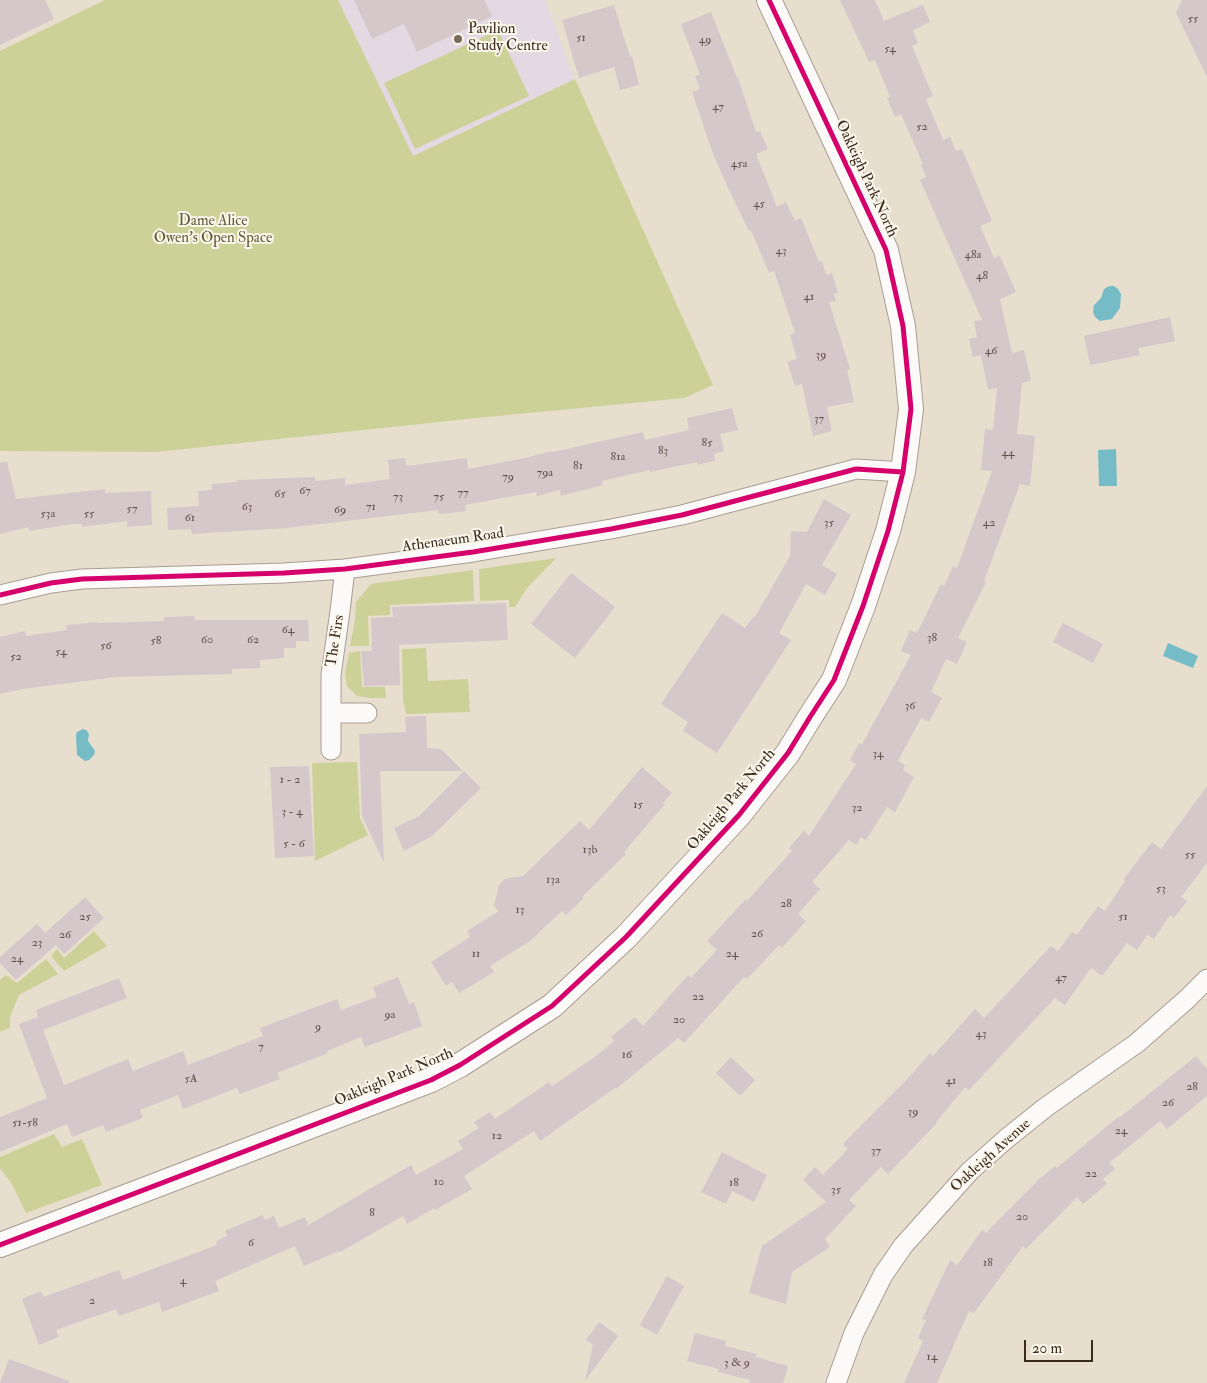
<!DOCTYPE html>
<style>
body{margin:0}
#map{position:relative;width:1207px;height:1383px;overflow:hidden;background:#e8dece;font-family:"IM FELL Double Pica",serif}
canvas{display:block}
.scale{position:absolute;left:1024px;top:1340px;width:69px;height:22px;box-sizing:border-box;border:2px solid #3b2a1e;border-top:0;padding-left:6px;font-size:15px;line-height:18px;white-space:nowrap;color:#3b2a1e;-webkit-text-stroke:4px #fbf7ec;paint-order:stroke}
</style>
<div id="map">
<canvas width="1207" height="1383"></canvas>
<div class="scale">20 m</div>
</div>
<script>
const ctx = document.querySelector('canvas').getContext('2d');
ctx.lineJoin = 'round';
function fillPath(path, color) {
  ctx.fillStyle = color;
  ctx.fill(path, 'evenodd');
}
function poly(rows) {
  const path = new Path2D();
  for (const r of rows) {
    path.moveTo(r[0], r[1]);
    for (let i = 2; i < r.length; i += 2) path.lineTo(r[i], r[i + 1]);
  }
  return path;
}
function stroke(path, color, width, dash) {
  ctx.strokeStyle = color;
  ctx.lineWidth = width;
  ctx.lineCap = dash ? 'butt' : 'round';
  ctx.setLineDash(dash || []);
  ctx.stroke(path);
}
function label(font, color, halo, rows, align = 'center') {
  ctx.font = font + ' "IM FELL Double Pica",serif';
  ctx.lineWidth = 4;
  ctx.setLineDash([]);
  ctx.textBaseline = 'middle';
  ctx.strokeStyle = halo;
  ctx.fillStyle = color;
  for (const [text, x, y, turn = 0] of rows) {
    ctx.save();
    ctx.translate(x, y);
    ctx.rotate((+turn || 0) * Math.PI / 180);
    ctx.textAlign = isNaN(turn) ? turn : align;
    if (halo) ctx.strokeText(text, 0, 0);
    ctx.fillText(text, 0, 0);
    ctx.restore();
  }
}
const built = poly([
 [338,0,545,0,575,79,413,156]
]);
const green = poly([
 [105,0,338,0,413,156,575,79,713,385,684,398,477,418,156,452,0,451,0,51],
 [498,30,529,96,415,149,384,83],
 [556,558,528,587,515,607,509,607,509,600,480,601,479,569],
 [473,570,474,601,390,605,390,615,368,616,369,646,350,646,355,620,356,602,371,584],
 [426,648,428,681,468,679,470,712,406,714,403,699,402,649],
 [360,651,362,687,385,687,386,698,370,698,357,696,347,686,345,674,349,653],
 [357,762,360,818,368,835,315,861,312,763],
 [94,931,107,946,64,971,51,956,57,949,64,958],
 [46,959,58,974,19,995,10,1017,10,1028,0,1032,0,980,6,975,17,983],
 [54,1134,62,1147,82,1139,102,1185,26,1213,12,1184,0,1168,0,1157]
]);
const water = poly([
 [1109,286,1114,286,1118,289,1121,294,1120,308,1112,319,1100,321,1095,317,1093,312,1094,305,1101,298,1104,289],
 [1116,449,1117,486,1099,486,1098,450],
 [1168,643,1198,656,1193,668,1163,656],
 [83,729,86,730,89,734,88,741,95,751,94,755,89,760,85,761,77,755,76,735,77,732]
]);
const building = poly([
 [0,0,45,0,54,19,0,45],
 [354,0,484,0,492,16,417,52,404,24,372,39],
 [840,0,875,0,884,21,923,5,930,22,913,30,918,43,912,46,933,96,926,99,943,140,950,137,956,151,962,149,992,221,980,226,994,258,1000,256,1016,292,1000,299,1012,353,1024,350,1031,381,1022,383,1017,434,1035,436,1030,486,1020,484,984,581,986,582,958,638,967,642,957,664,946,659,931,692,942,698,929,722,921,718,898,761,905,765,903,770,914,777,895,812,887,807,866,840,861,837,856,845,849,840,812,882,820,889,798,914,806,921,782,948,779,945,747,979,744,977,684,1043,678,1038,616,1089,615,1088,540,1141,534,1131,464,1176,472,1189,435,1210,434,1208,407,1224,403,1216,340,1252,339,1251,304,1266,295,1246,215,1281,219,1291,162,1312,159,1302,119,1316,116,1309,56,1330,59,1337,39,1345,22,1299,41,1291,43,1297,119,1270,123,1280,217,1245,216,1241,227,1236,225,1231,262,1215,265,1220,274,1216,279,1228,305,1217,308,1225,411,1165,416,1175,463,1149,458,1141,479,1128,474,1122,490,1112,495,1119,549,1082,552,1086,596,1056,614,1041,611,1037,635,1017,643,1026,688,975,691,978,717,950,707,941,746,899,747,901,792,851,789,848,804,831,809,836,856,764,850,760,859,743,862,744,911,655,901,651,910,630,917,633,941,584,944,586,953,566,957,568,992,471,981,470,985,429,993,430,997,388,988,390,981,355,973,357,969,339,977,337,974,321,982,320,920,180,926,177,921,165,923,164,901,114,895,117,887,98,890,97,875,60,869,62],
 [1182,0,1207,0,1207,77,1176,13],
 [614,5,630,57,632,56,639,85,620,90,614,67,579,78,562,20],
 [711,12,737,78,738,78,756,132,760,131,768,149,756,154,777,207,786,202,795,221,801,218,819,262,822,261,826,275,832,273,838,293,834,294,836,301,829,302,850,369,847,370,854,402,827,407,832,431,813,436,802,384,795,386,787,362,797,359,790,335,795,333,774,271,769,273,751,230,749,231,728,188,712,151,692,92,700,89,695,76,700,74,681,24],
 [1170,317,1175,341,1138,348,1140,355,1090,365,1084,336],
 [732,408,738,430,720,434,724,451,714,454,715,461,697,465,697,462,650,472,650,470,602,481,603,485,561,496,560,490,537,496,536,492,465,505,466,511,451,513,439,514,438,510,287,528,192,534,191,529,168,530,167,508,199,506,198,491,212,490,212,484,237,482,237,480,315,477,315,481,345,478,345,485,390,479,388,460,405,458,407,466,467,458,468,469,525,458,552,451,553,452,643,432,645,440,689,430,687,418],
 [7,462,16,499,105,489,105,493,151,491,152,525,127,527,127,521,82,527,82,524,72,524,29,531,29,527,0,534,0,463],
 [824,499,851,515,822,565,837,574,825,595,806,584,779,633,791,640,717,753,683,731,688,722,661,704,722,613,745,628,754,616,755,617,790,556,791,531,807,532],
 [571,573,615,607,575,658,531,624],
 [506,603,508,640,399,645,400,685,364,686,361,651,372,651,371,618,393,617,392,607],
 [194,616,195,620,308,620,309,641,296,641,296,648,284,648,284,658,260,660,260,668,232,669,232,674,116,677,22,689,0,694,0,637,25,631,26,636,67,630,66,625,99,622,99,623,164,621,164,617],
 [1063,623,1103,644,1093,663,1053,642],
 [426,716,427,748,441,749,463,771,380,771,384,863,362,816,359,734,406,732,405,717],
 [309,766,314,856,275,858,270,767],
 [642,767,672,793,663,803,665,804,624,852,626,854,582,897,584,898,566,915,562,911,530,941,490,966,494,972,459,993,452,982,446,986,431,962,470,937,467,931,499,911,494,906,499,885,505,879,523,876,580,821,589,830],
 [464,771,481,788,432,836,404,851,394,828,419,816],
 [1207,786,1207,863,1181,897,1187,901,1174,918,1170,915,1154,939,1147,935,1137,950,1127,943,1102,976,1091,968,1065,1005,1055,998,969,1090,965,1087,936,1122,937,1123,888,1174,881,1167,874,1174,849,1200,856,1206,825,1239,830,1247,792,1272,786,1304,749,1293,762,1246,826,1202,803,1180,815,1167,823,1175,848,1149,843,1144,910,1076,930,1053,933,1056,975,1009,984,1018,1051,946,1058,951,1072,932,1077,935,1098,906,1105,911,1125,881,1123,880,1152,842,1161,849],
 [85,897,104,918,64,954,56,945,16,980,0,963,0,957,37,924,51,939,45,933],
 [398,977,409,1004,414,1002,422,1026,365,1047,361,1037,327,1051,328,1053,277,1073,280,1079,240,1094,237,1088,183,1109,178,1095,140,1110,143,1118,106,1132,103,1125,72,1137,67,1124,0,1152,0,1117,47,1098,19,1024,38,1017,36,1010,119,978,127,998,43,1030,64,1085,128,1059,133,1071,183,1051,188,1065,263,1036,260,1028,337,999,341,1010,377,997,373,987],
 [1196,1056,1207,1069,1207,1096,1167,1129,1160,1121,1109,1163,1115,1169,1103,1179,1107,1184,1083,1204,1077,1197,1026,1249,1023,1246,974,1313,969,1311,937,1383,904,1383,923,1341,918,1338,926,1320,922,1319,950,1260,957,1265,982,1230,986,1233,1037,1181,1055,1166,1057,1168,1118,1117,1119,1118],
 [731,1057,755,1080,740,1096,716,1073],
 [722,1152,767,1175,754,1202,732,1191,726,1204,701,1192],
 [667,1276,684,1286,657,1335,640,1325],
 [599,1322,618,1336,585,1381,593,1345,586,1340],
 [695,1333,726,1341,725,1346,757,1354,756,1357,788,1366,783,1383,749,1383,750,1380,718,1372,719,1369,687,1361],
 [9,1359,69,1381,69,1383,0,1383]
]);
const minor = poly([
 [0,595,51,583,82,579,284,573,345,569,473,552,611,529,682,515,856,469,903,472],
 [331,713,367,713],
 [331,750,331,675,340,611,345,569],
 [836,1383,854,1333,883,1275,903,1246,970,1171,1006,1139,1046,1107,1137,1043,1187,999,1207,979]
]);
const tertiary = poly([
 [0,1245,431,1080,460,1065,552,1006,626,937,739,815,788,753,810,717,834,680,863,606,888,531,903,472,911,409,903,326,886,250,769,0]
]);
const cycleway = poly([
 [0,595,51,583,82,579,284,573,345,569,473,552,611,529,682,515,856,469,903,472],
 [0,1245,431,1080,460,1065,552,1006,626,937,739,815,788,753,810,717,834,680,863,606,888,531,903,472,911,409,903,326,886,250,769,0]
]);
const markers = [
 [458,39,5,"#78695c"]
];
const numberNames = [
 ["55",1193,19],
 ["51",581,38],
 ["49",705,40],
 ["54",890,49],
 ["47",718,107],
 ["52",922,127],
 ["45a",739,164],
 ["45",759,204],
 ["43",781,251],
 ["48a",973,255],
 ["48",982,276],
 ["41",809,297],
 ["46",991,351],
 ["39",821,355],
 ["37",819,419],
 ["85",707,443],
 ["83",663,451],
 ["44",1008,453],
 ["81a",618,457],
 ["81",578,466],
 ["79a",545,473],
 ["79",508,477],
 ["67",305,491],
 ["77",463,493],
 ["65",280,494],
 ["73",398,497],
 ["75",439,497],
 ["63",247,507],
 ["71",371,507],
 ["57",132,509],
 ["69",340,510],
 ["53a",48,514],
 ["55",89,514],
 ["61",190,518],
 ["35",829,523],
 ["42",989,523],
 ["64",288,630],
 ["38",932,638],
 ["60",207,640],
 ["62",253,640],
 ["58",156,641],
 ["56",106,646],
 ["54",61,652],
 ["52",16,657],
 ["36",910,706],
 ["34",878,754],
 ["1 - 2",290,780],
 ["15",638,805],
 ["32",857,808],
 ["3 - 4",292,812],
 ["5 - 6",294,844],
 ["13b",590,850],
 ["55",1190,855],
 ["13a",553,880],
 ["53",1161,889],
 ["28",786,904],
 ["13",520,910],
 ["25",85,917],
 ["51",1123,917],
 ["26",757,934],
 ["26",65,935],
 ["23",37,943],
 ["11",476,954],
 ["24",732,954],
 ["24",17,959],
 ["47",1061,978],
 ["22",698,997],
 ["9a",390,1015],
 ["20",679,1020],
 ["9",318,1027],
 ["43",981,1034],
 ["7",261,1047],
 ["16",627,1055],
 ["5A",191,1079],
 ["41",951,1081],
 ["28",1192,1087],
 ["26",1168,1103],
 ["39",913,1112],
 ["51-58",25,1123],
 ["24",1121,1131],
 ["12",497,1136],
 ["37",876,1151],
 ["22",1091,1174],
 ["10",439,1182],
 ["18",734,1183],
 ["35",836,1190],
 ["8",372,1213],
 ["20",1022,1217],
 ["6",251,1243],
 ["18",988,1263],
 ["4",183,1281],
 ["2",92,1301],
 ["14",932,1357],
 ["3 & 9",737,1363]
];
const poiNames = [
 ["Pavilion",468,30],
 ["Study Centre",468,47]
];
const streetNames = [
 ["Oakleigh Park North",866,179,65],
 ["Athenaeum Road",453,541,-8],
 ["The Firs",336,641,-81],
 ["Oakleigh Park North",732,800,-50],
 ["Oakleigh Park North",394,1078,-23],
 ["Oakleigh Avenue",991,1156,-42]
];
const parkNames = [
 ["Dame Alice",213,222],
 ["Owen's Open Space",213,239]
];
fillPath(built, '#e4d8e3');
fillPath(green, '#ccd198');
fillPath(water, '#75bcc6');
fillPath(building, '#d6c7cb');
stroke(minor, '#a69e93', 21);
stroke(tertiary, '#a69e93', 26);
stroke(minor, '#fcfaf8', 19);
stroke(tertiary, '#fcfaf8', 24);
stroke(cycleway, '#d6006c', 5);
for (const [x, y, r, color] of markers) {
  const dot = new Path2D();
  dot.arc(x, y, r, 0, 2 * Math.PI);
  ctx.fillStyle = color;
  ctx.fill(dot);
  stroke(dot, '#fbf7ec', 2);
}
label('12px', '#625149', null, numberNames);
label('15px', '#3b2a1e', '#fbf7ec', poiNames, 'left');
label('15px', '#3b2a1e', '#fbf7ec', streetNames);
label('15px', '#605935', '#fbf7ec', parkNames);
</script>
